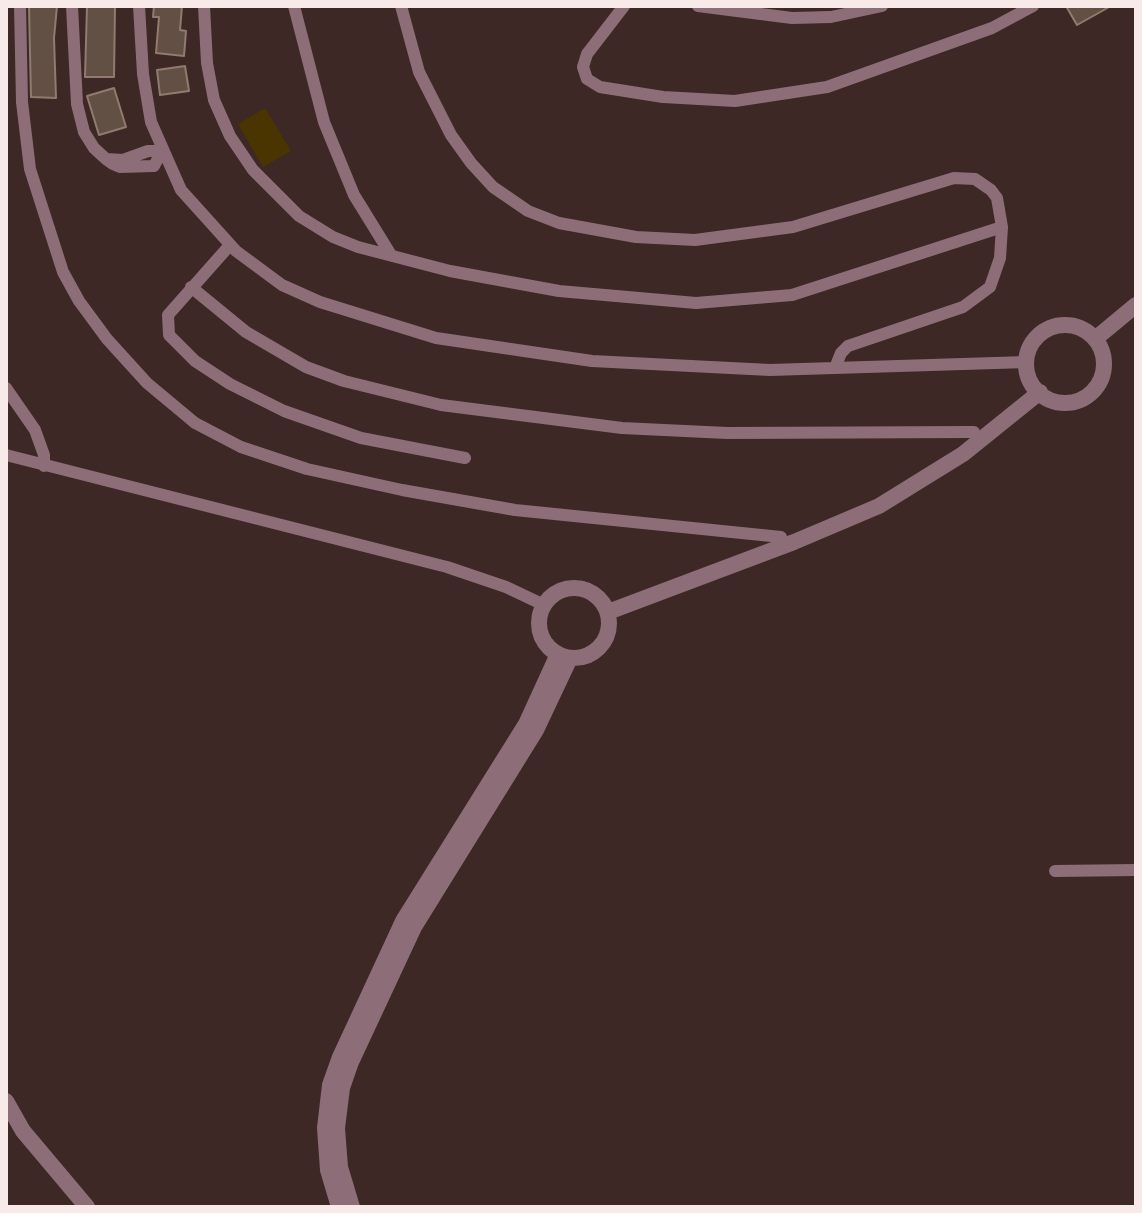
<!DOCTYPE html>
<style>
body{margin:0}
#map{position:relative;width:1142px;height:1213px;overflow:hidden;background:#3d2826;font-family:"Alegreya Sans",sans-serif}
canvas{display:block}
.frame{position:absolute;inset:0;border:8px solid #f8eae8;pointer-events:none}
</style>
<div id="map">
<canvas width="1142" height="1213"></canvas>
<div class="frame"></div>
</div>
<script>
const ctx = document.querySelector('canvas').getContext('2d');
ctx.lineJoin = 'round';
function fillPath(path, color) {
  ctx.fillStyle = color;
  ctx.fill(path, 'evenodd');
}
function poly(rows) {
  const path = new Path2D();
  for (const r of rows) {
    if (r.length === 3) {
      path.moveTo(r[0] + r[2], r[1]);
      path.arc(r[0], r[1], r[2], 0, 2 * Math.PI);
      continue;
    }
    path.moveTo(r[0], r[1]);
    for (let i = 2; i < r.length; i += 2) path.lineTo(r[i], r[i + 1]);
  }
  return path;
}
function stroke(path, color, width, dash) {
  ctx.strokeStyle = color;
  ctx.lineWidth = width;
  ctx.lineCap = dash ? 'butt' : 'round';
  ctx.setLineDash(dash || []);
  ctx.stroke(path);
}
const green = poly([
 [265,108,291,151,263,167,238,124]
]);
const building = poly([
 [29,6,57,6,54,38,56,98,31,97,29,6],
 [87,6,115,6,114,77,85,77,87,6],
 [154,6,182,6,180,30,186,31,184,56,156,53,159,17,153,17,154,6],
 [1066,6,1111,6,1077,25,1066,6],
 [185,66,189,91,160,95,157,70,185,66],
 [114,88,126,127,99,135,87,96,114,88]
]);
const minor = poly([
 [20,6,22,102,30,169,63,272,79,301,107,339,147,383,195,423,241,447,307,469,402,490,515,510,781,537],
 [72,6,77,104,84,132,94,148,106,159,113,164,120,167,154,166,162,151,148,151,123,160,106,159],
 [139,6,143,74,151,122,181,190,236,251,282,285,320,302,436,338,592,361,770,370,1027,362],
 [204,6,207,63,214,100,230,136,253,170,299,216,333,237,358,247,450,271,559,291,696,303,792,295,1002,227],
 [294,6,324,122,354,195,391,255],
 [401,6,419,72,451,135,471,163,493,187,528,211,559,223,636,237,695,240,793,227,954,178,975,179,991,190,997,198,1002,227,1000,258,990,287,963,307,848,346,841,353,835,368],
 [624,6,587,54,583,67,587,79,600,87,663,97,735,101,827,87,992,28,1033,6],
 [698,6,792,18,831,17,882,6],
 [230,245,168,315,169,335,195,361,230,384,284,411,361,438,465,458],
 [191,287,246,332,306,367,344,381,441,405,622,428,727,433,974,432],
 [6,388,35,430,44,455,44,466],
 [6,455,447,567,506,587,544,605],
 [1055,871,1136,870]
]);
const tertiary = poly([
 [1065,364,39],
 [1095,339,1136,305],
 [574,623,35],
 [608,612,794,542,879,506,963,454,1040,392],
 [6,1101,23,1131,87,1207],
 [339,1207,328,1170,325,1128,330,1085,340,1057,403,921,526,724,558,654],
 [352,1207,340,1167,337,1128,342,1088,351,1062,414,927,536,730,570,658]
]);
fillPath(green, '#4a3400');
fillPath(building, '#635044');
stroke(building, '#907b6e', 2);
stroke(minor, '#8d6e78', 12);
stroke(tertiary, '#8d6e78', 16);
</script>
